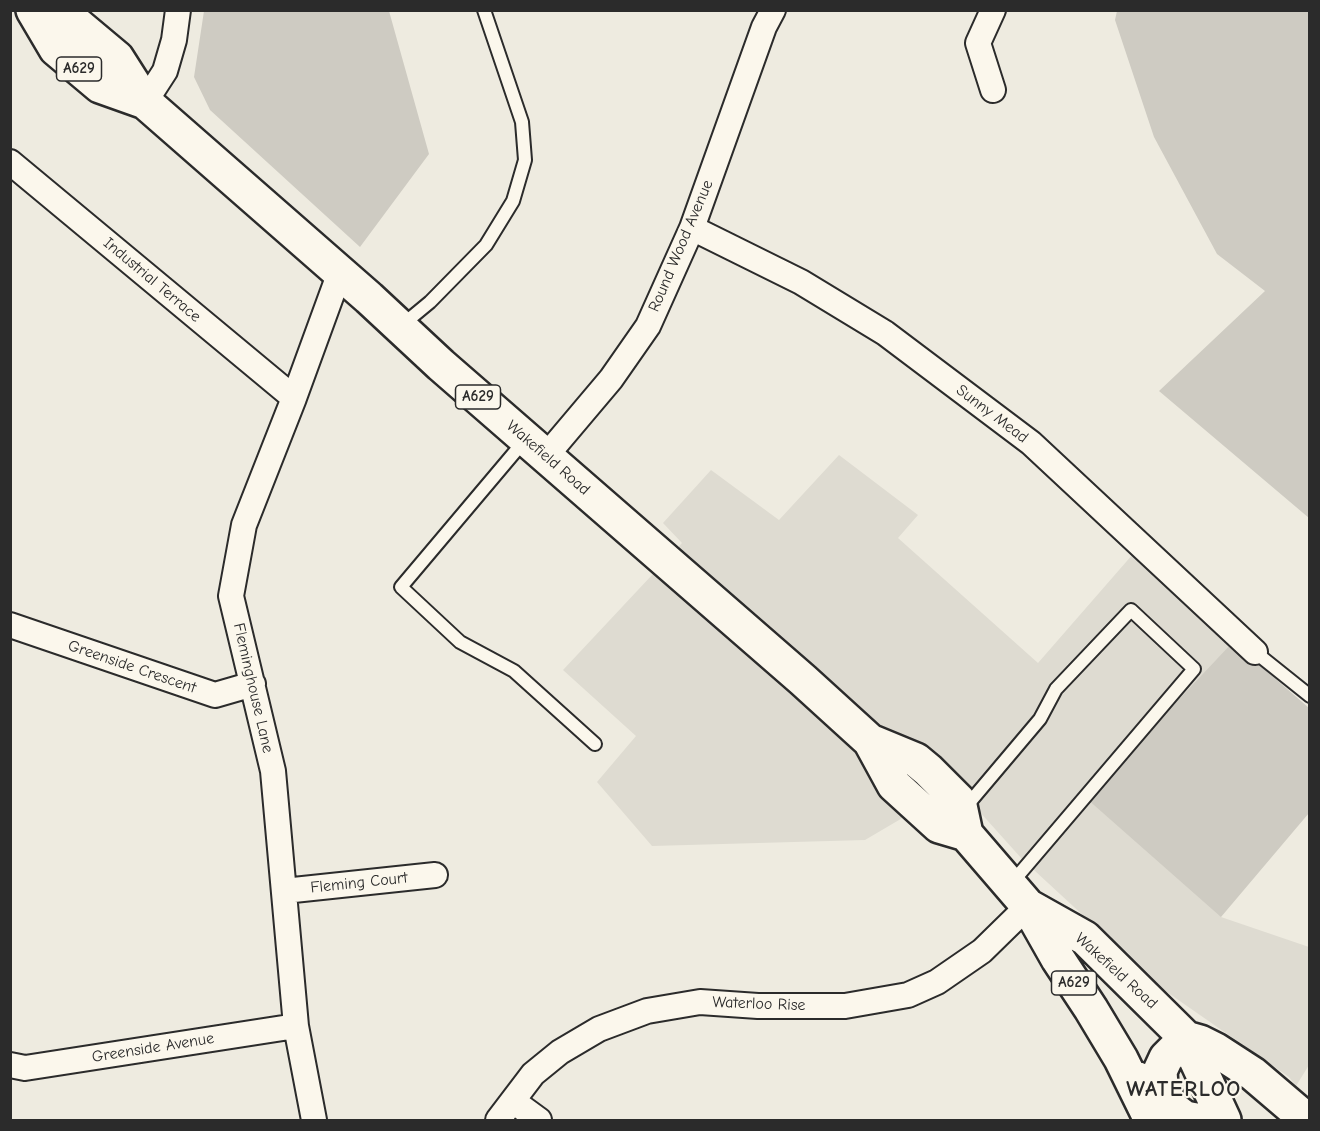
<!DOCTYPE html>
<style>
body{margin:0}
#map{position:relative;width:1320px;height:1131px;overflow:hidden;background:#eeebe0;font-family:"Comic Neue",sans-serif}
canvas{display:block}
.frame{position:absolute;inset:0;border:12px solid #2b2b2b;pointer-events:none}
</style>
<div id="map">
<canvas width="1320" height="1131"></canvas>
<div class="frame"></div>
</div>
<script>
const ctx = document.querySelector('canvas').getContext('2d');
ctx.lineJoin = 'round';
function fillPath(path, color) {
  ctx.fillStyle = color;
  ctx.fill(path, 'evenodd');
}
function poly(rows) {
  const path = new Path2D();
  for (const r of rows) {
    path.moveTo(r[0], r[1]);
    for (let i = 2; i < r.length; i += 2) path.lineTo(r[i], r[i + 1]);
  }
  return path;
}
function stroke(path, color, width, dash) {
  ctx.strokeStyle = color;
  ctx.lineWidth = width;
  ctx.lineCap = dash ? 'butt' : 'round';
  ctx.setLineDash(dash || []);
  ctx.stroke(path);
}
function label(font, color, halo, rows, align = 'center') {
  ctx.font = font + ' "Comic Neue",sans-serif';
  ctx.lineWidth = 4.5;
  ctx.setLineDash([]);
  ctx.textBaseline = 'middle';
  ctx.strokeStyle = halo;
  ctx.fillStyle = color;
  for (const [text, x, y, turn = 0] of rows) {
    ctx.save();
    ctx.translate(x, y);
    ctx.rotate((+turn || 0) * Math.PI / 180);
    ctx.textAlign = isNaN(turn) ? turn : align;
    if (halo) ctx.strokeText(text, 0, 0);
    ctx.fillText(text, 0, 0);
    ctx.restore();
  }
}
const built = poly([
 [839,455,918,515,898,538,1038,663,1133,554,1233,642,1221,917,1309,947,1309,1065,1296,1086,1289,1077,1164,990,1022,859,952,781,899,820,865,840,652,846,597,782,636,736,563,670,682,543,663,523,711,470,779,520]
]);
const green = poly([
 [204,11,389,11,429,154,360,247,210,110,194,77],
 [1117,11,1309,11,1309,518,1159,391,1265,291,1217,254,1154,137,1115,20],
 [1233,642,1309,708,1309,813,1221,917,1086,798]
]);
const lane = poly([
 [401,326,430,302,486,245,513,201,525,160,522,122,484,10],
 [525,440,401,587,460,642,514,671,595,744],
 [1255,652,1310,696],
 [964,809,1040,719,1056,689,1131,610,1194,669,1010,885]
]);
const street = poly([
 [993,90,978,43,993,10],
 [145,102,165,71,174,40,178,10],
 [10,162,294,398],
 [692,228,801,282,885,333,1031,443,1255,652],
 [546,456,611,379,648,326,692,228,764,27,773,10],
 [10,625,215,695,253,684],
 [284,891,435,875],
 [10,1065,25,1068,296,1026],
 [513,1101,539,1120],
 [314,1120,296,1026,273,771,231,596,244,525,294,398,340,272],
 [498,1120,533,1074,560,1052,599,1029,647,1011,700,1002,758,1006,845,1006,908,995,937,982,982,951,1028,906]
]);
const highway = poly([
 [33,10,56,49,100,86,145,102],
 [47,10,74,22,117,58,145,102,369,298,441,365,803,680,870,741,894,785,939,826,966,834],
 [870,741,916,760,928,770,959,801,966,834,1028,906,1085,938,1177,1029,1186,1038,1224,1120],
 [1028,906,1058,959,1091,1009,1121,1059,1151,1120],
 [1186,1038,1200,1042,1216,1050,1253,1074,1307,1120],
 [1138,1079,1150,1093,1173,1109,1185,1118,1196,1120],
 [1173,1111,1161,1086,1160,1071,1166,1058,1186,1038]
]);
const shields = [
 [79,69,45],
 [478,397,45],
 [1074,983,45]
];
const shieldNames = [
 ["A629",79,69],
 ["A629",478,397],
 ["A629",1074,983]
];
const streetNames = [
 ["Round Wood Avenue",681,246,-67],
 ["Industrial Terrace",152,280,40],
 ["Sunny Mead",992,414,37],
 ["Wakefield Road",548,458,41],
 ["Greenside Crescent",132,667,19],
 ["Fleminghouse Lane",253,688,77],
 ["Fleming Court",359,883,-6],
 ["Wakefield Road",1116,971,42],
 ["Waterloo Rise",759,1004,2],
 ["Greenside Avenue",153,1048,-9]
];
const districtNames = [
 ["WATERLOO",1184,1090]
];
fillPath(built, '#dedbd1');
fillPath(green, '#cecbc2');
stroke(lane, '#2b2b2b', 16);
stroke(street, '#2b2b2b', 28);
stroke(highway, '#2b2b2b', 38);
stroke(lane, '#fbf7ec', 12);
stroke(street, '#fbf7ec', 24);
stroke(highway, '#fbf7ec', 33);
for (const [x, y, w] of shields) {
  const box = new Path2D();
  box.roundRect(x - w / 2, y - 12, w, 24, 4.5);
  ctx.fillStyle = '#fbf7ec';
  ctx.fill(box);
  stroke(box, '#2b2b2b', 1.5);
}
label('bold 15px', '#2b2b2b', null, shieldNames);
label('16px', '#2b2b2b', '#fbf7ec', streetNames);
ctx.letterSpacing = '1.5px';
label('bold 22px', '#2b2b2b', '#fbf7ec', districtNames);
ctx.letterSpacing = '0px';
</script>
